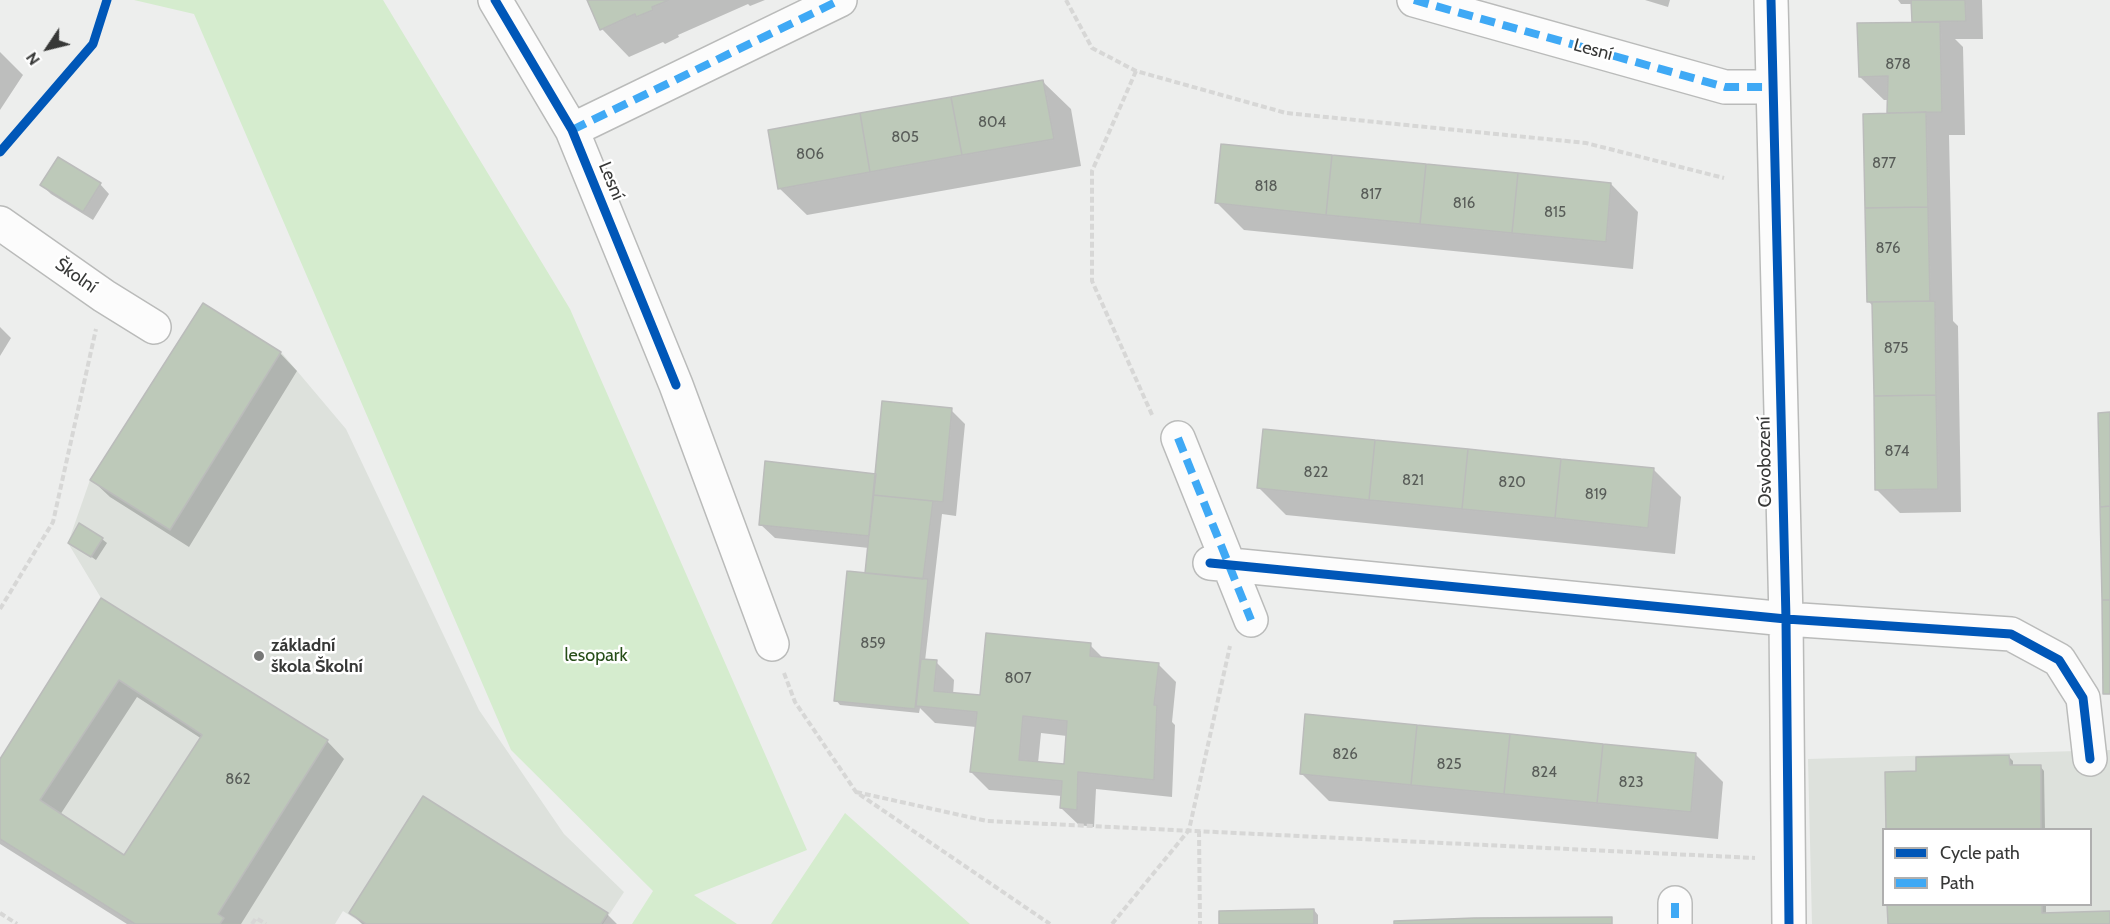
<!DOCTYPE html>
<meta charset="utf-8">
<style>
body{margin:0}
#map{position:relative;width:2110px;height:924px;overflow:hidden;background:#edeeed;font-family:Cabin,sans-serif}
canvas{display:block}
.legend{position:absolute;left:1882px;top:828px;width:210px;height:78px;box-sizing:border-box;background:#fff;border:2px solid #afafaf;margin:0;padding:8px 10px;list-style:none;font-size:18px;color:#373837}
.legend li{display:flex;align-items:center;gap:12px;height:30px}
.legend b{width:30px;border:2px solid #afafaf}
.north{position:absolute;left:18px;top:18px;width:60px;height:60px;-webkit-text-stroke:4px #fff;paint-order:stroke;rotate:235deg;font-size:16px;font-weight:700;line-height:24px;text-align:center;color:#373837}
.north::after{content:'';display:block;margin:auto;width:21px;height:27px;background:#373837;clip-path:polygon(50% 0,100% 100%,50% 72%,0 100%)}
</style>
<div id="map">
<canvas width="2110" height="924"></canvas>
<ul class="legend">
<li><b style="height:8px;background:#0057b8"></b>Cycle path</li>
<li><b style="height:8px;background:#3fa9f5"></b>Path</li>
</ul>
<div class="north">N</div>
</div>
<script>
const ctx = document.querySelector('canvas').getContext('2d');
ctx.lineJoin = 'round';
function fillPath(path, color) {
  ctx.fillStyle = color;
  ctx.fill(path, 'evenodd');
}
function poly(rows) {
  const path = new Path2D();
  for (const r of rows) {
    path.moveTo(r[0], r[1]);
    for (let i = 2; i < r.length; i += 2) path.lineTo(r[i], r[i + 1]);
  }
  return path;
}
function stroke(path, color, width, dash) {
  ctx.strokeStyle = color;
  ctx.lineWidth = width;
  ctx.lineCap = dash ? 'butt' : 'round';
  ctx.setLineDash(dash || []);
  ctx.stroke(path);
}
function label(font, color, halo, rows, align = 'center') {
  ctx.font = font + ' Cabin,sans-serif';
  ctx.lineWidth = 5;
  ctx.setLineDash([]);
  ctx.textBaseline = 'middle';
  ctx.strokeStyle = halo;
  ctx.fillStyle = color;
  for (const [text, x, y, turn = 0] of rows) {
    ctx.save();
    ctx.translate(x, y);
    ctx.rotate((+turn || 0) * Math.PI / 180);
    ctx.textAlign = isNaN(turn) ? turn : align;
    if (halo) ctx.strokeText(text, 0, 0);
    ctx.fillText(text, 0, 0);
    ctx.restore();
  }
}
const built = poly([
 [203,303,281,352,346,429,479,710,564,834,624,892,603,924,363,924,343,911,335,924,135,924,0,839,0,759,101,598,68,543,90,480],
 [2110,750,2110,924,1812,924,1808,759],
 [1884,830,2090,830,2090,904,1884,904]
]);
const green = poly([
 [134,0,383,0,570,309,807,850,694,895,737,924,632,924,653,891,511,750,194,14],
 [845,813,970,924,771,924]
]);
const shadow = poly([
 [588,0,765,0,750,6,748,4,678,35,679,37,665,44,663,42,629,57,602,29],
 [1645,0,1670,0,1668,7],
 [1898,0,1982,0,1983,39,1955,39,1963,47,1965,135,1949,135,1953,321,1958,326,1961,512,1900,513,1877,490,1874,307,1869,302,1889,100,1884,100,1860,77,1915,24,1913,21,1913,4,1901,4],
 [0,52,23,75,0,110],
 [1043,82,1071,109,1081,166,807,215,779,188],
 [100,184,109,194,93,220,51,194,42,185],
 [1611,184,1638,212,1633,269,1244,230,1217,203],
 [0,327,11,338,0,356],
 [280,353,297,371,189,547,110,497,92,480],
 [951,410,965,424,956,516,942,514,925,661,936,662,954,680,953,695,977,698,1090,645,1104,659,1158,664,1176,682,1172,722,1175,725,1172,797,1096,789,1094,827,1079,825,1061,808,1062,796,989,790,971,772,976,727,935,723,920,708,919,713,840,705,836,700,867,574,869,548,775,538,760,524,877,476],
 [1041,733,1067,736,1065,766,1038,763],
 [1653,469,1681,497,1675,554,1286,515,1259,488],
 [102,539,107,543,96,560,70,542],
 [101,600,327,741,344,759,241,924,127,924,0,844,0,762],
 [137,697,202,739,124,857,60,815],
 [1695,754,1723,782,1718,839,1329,801,1301,773],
 [2009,757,2013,761,2013,767,2040,766,2044,771,2045,830,1888,830,1917,773],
 [423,798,607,914,617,924,362,924,351,913],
 [1889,904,2046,904,2046,915,2110,913,2110,924,1889,924],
 [1314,910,1318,915,1318,924,1221,924]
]);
const building = poly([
 [587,0,669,0,652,7,653,10,636,17,635,14,600,30,587,0],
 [1911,0,1965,0,1966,21,1912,22,1911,0],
 [1940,22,1942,112,1887,113,1888,76,1859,77,1857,23,1940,22],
 [1043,80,1054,139,962,155,951,97,1043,80],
 [951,97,962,155,870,172,860,113,951,97],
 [1926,112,1928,207,1865,208,1863,114,1926,112],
 [860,113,870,172,778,189,768,130,860,113],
 [1221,144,1332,155,1326,215,1215,203,1221,144],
 [1332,155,1426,164,1420,224,1326,215,1332,155],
 [58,157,101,183,83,212,40,185,58,157],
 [1426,164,1518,173,1512,233,1420,224,1426,164],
 [1518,173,1611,183,1606,242,1512,233,1518,173],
 [1928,207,1930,301,1867,302,1865,208,1928,207],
 [1935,301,1936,395,1874,396,1872,302,1935,301],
 [203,303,281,352,170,530,90,480,203,303],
 [1936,395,1938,489,1875,490,1874,396,1936,395],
 [882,401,952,408,943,502,873,495,882,401],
 [2110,412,2110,506,2100,507,2098,413,2110,412],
 [1263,429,1375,440,1369,500,1257,488,1263,429],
 [1375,440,1468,449,1462,509,1369,500,1375,440],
 [1468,449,1561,459,1555,518,1462,509,1468,449],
 [1561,459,1654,468,1648,528,1555,518,1561,459],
 [765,461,876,474,869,536,759,525,765,461],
 [873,495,933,501,923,579,865,573,873,495],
 [2110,506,2110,600,2102,600,2100,507,2110,506],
 [79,523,103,538,91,557,68,543,79,523],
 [847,571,928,579,915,709,834,701,847,571],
 [101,598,328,740,218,914,224,918,220,924,135,924,0,839,0,759,101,598],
 [119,680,202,735,124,855,40,800,119,680],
 [2102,600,2110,600,2110,694,2103,694,2102,600],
 [986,633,1091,643,1090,656,1159,663,1154,705,1157,705,1154,780,1078,772,1077,810,1060,808,1062,781,970,772,977,712,916,706,921,659,937,660,934,691,980,695,986,633],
 [1023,716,1067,721,1064,764,1019,760,1023,716],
 [1305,714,1417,725,1411,785,1300,774,1305,714],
 [1417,725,1510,734,1504,794,1411,785,1417,725],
 [1510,734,1603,744,1597,803,1504,794,1510,734],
 [1603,744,1696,753,1691,812,1597,803,1603,744],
 [2009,755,2010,765,2041,765,2041,830,1886,830,1885,772,1916,771,1916,757,2009,755],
 [423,796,608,913,601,924,366,924,349,913,423,796],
 [1887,904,2042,904,2042,913,2110,911,2110,924,1888,924,1887,904],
 [1314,909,1314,924,1219,924,1219,911,1314,909],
 [1612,917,1612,924,1394,924,1394,921,1474,918,1612,917]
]);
const path = poly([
 [1066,0,1092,48,1136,71,1286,113,1586,143,1724,178],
 [1136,71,1092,171,1092,281,1153,417],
 [0,609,53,522,96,329],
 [784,673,795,702,856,792,1050,924],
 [856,792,987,821,1755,858],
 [1199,831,1200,924],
 [0,913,17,924],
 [252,924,256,918,266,924],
 [1112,924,1189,830,1230,646]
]);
const minor = poly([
 [495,0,572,130,676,385,772,644],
 [1414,0,1725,87,1773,87],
 [1771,0,1786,619,1789,924],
 [572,130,840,0],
 [0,223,104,296,154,327],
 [1178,438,1251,620],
 [1210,563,1786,619,2011,634,2059,660,2083,698,2090,759],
 [1675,903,1675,924]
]);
const quiet = poly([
 [1414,0,1725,87,1773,87],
 [572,130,840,0],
 [1178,438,1251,620],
 [1675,903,1675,924]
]);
const cycleway = poly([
 [495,0,572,130,676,385],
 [1771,0,1786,619,1789,924],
 [0,152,93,44,107,0],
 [1210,563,1786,619,2011,634,2059,660,2083,698,2090,759]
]);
const markers = [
 [259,656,6,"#777877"]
];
const numberNames = [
 ["878",1898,65],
 ["804",992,123],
 ["805",905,138],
 ["806",810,155],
 ["877",1884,164],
 ["818",1266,187],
 ["817",1371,195],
 ["816",1464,204],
 ["815",1555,213],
 ["876",1888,249],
 ["875",1896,349],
 ["874",1897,452],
 ["822",1316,473],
 ["821",1413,481],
 ["820",1512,483],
 ["819",1596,495],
 ["859",873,644],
 ["807",1018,679],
 ["826",1345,755],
 ["825",1449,765],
 ["824",1544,773],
 ["862",238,780],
 ["823",1631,783]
];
const streetNames = [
 ["Lesní",1593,50,15],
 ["Lesní",611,181,67],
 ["Školní",76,276,35],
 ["Osvobození",1765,462,-91]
];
const poiNames = [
 ["základní",271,646],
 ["škola Školní",271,667]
];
const parkNames = [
 ["lesopark",596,656]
];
fillPath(built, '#dde1dc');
fillPath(green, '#d5ecce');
fillPath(shadow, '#0003');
fillPath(building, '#bdc9b9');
stroke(building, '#bbbcbb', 1.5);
stroke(minor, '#babbba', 36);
stroke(path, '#d7d7d6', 4, [6, 3]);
stroke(minor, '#fcfcfc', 33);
stroke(quiet, '#3fa9f5', 8, [15, 8]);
stroke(cycleway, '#0057b8', 9);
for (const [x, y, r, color] of markers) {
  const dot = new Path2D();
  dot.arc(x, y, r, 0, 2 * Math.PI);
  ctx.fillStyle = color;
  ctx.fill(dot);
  stroke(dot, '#fff', 2);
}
label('15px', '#585c58', null, numberNames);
label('18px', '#373837', '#fff', streetNames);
label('bold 18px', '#373837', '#fff', poiNames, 'left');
label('18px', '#274e18', '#fff', parkNames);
</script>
